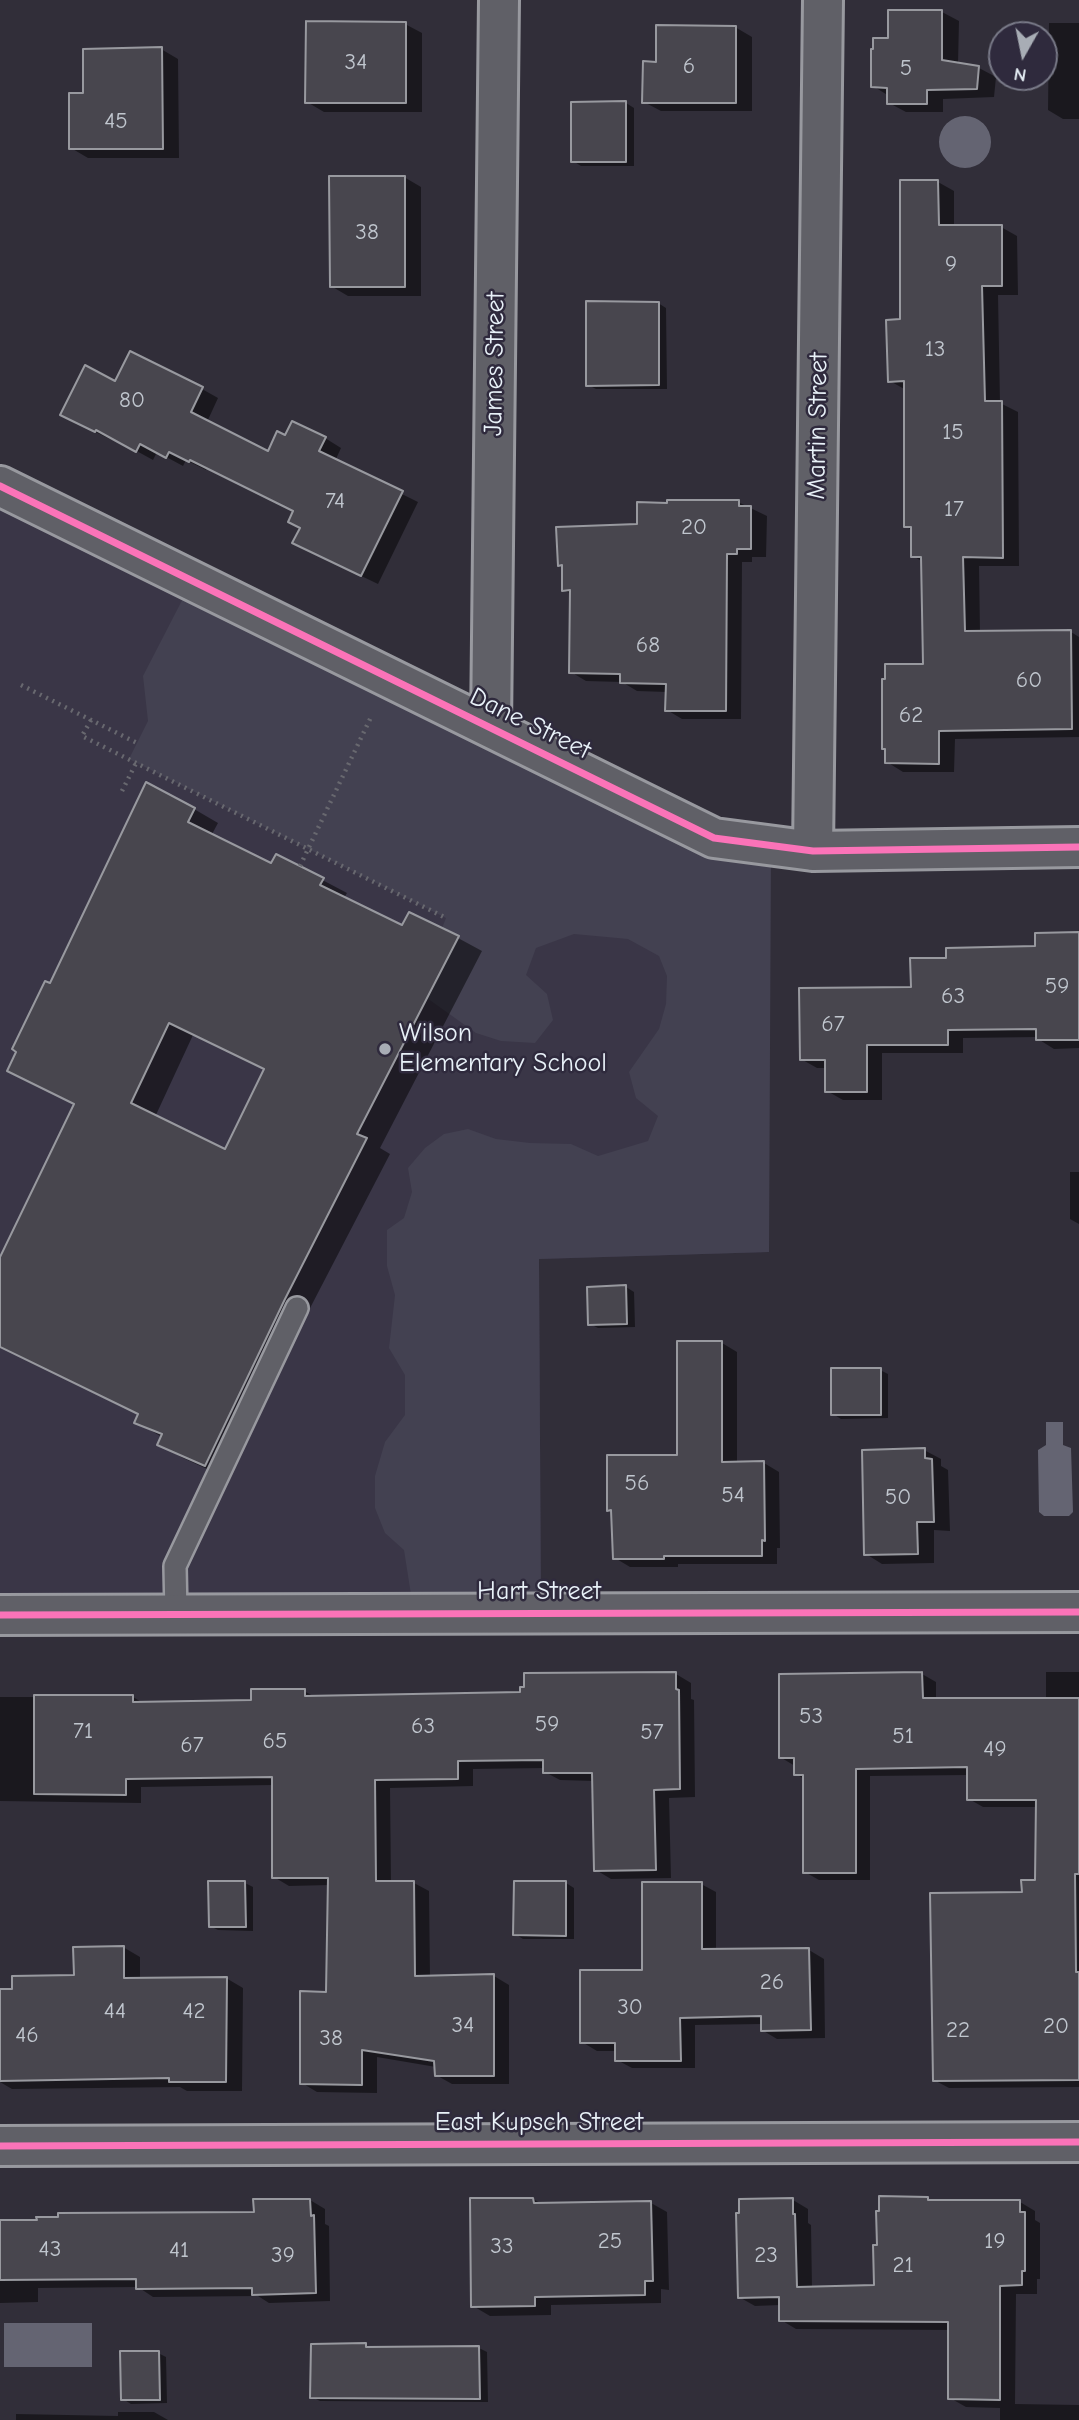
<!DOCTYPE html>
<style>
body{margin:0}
#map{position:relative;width:1079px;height:2420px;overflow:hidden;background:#312e39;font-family:"Comic Neue",sans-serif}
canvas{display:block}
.north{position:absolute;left:988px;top:21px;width:70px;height:70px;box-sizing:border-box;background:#2f2a3d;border:2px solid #797a88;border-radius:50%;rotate:189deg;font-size:19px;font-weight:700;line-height:28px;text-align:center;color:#e8f1f8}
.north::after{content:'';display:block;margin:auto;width:24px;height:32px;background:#a8adb5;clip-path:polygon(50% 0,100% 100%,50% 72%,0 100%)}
</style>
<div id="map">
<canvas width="1079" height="2420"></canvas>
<div class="north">N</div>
</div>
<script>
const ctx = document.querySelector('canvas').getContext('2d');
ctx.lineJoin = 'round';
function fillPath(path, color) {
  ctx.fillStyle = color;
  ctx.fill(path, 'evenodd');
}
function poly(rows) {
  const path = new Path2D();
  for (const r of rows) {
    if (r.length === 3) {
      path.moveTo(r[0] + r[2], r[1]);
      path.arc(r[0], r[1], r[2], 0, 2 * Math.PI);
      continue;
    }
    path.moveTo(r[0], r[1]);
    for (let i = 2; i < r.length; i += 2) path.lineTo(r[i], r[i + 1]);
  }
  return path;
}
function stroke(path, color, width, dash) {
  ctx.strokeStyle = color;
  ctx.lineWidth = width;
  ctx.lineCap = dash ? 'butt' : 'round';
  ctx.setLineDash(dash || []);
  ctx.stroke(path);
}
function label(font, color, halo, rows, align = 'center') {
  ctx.font = font + ' "Comic Neue",sans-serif';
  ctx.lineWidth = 5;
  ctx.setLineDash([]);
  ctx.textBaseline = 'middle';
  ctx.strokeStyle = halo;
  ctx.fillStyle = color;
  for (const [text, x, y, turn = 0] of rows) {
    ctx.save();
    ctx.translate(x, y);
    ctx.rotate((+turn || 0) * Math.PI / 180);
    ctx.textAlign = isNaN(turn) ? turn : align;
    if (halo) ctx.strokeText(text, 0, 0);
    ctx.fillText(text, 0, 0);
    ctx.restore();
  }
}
const built = poly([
 [0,486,714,838,769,1252,539,1259,541,1613,0,1615]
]);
const green = poly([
 [192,581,771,846,769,1252,539,1259,541,1613,414,1614,404,1550,385,1533,375,1508,375,1476,385,1442,405,1415,405,1375,389,1348,395,1295,387,1266,387,1230,404,1218,412,1192,408,1168,425,1148,444,1134,468,1129,496,1139,530,1143,571,1144,598,1156,648,1141,658,1116,636,1098,629,1072,659,1029,666,1004,667,976,659,956,628,939,574,934,536,948,526,975,547,994,553,1020,535,1043,501,1041,476,1033,427,998,458,936,442,928,446,918,129,759,148,721,143,676]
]);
const water = poly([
 [965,142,26],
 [1046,1422,1063,1422,1063,1445,1071,1448,1073,1512,1069,1516,1044,1516,1039,1512,1038,1450,1046,1445],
 [4,2323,92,2323,92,2367,4,2367]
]);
const shadow = poly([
 [942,12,959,21,958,64,979,68,996,77,994,97,943,99,943,112,906,112,889,103,889,96,873,86,890,39],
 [1049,23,1079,23,1079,119,1063,119,1048,110],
 [405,24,422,33,422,112,324,112,307,102],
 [735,27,752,37,752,111,661,111,644,102,658,63],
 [161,49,178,59,179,158,88,158,71,148,85,95],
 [626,103,634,108,634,166,581,166,573,161],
 [404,177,421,187,421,296,348,296,331,286],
 [938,182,954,191,954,227,1001,227,1017,236,1018,295,998,295,1000,403,1018,412,1019,566,979,566,980,633,1071,632,1079,637,1079,737,955,739,954,772,903,772,887,762,925,666,923,562,913,556,912,530,905,526,906,390,890,381,902,321],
 [658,303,666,308,667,389,596,389,588,385],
 [115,383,202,389,218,398,207,422,269,453,286,437,325,438,341,448,335,461,418,502,378,584,311,552,295,511,207,468,206,470,186,460,183,466,157,452,153,460,113,438,112,440,79,424],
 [738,502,767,516,766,557,752,557,752,562,742,562,741,719,682,719,667,710,667,692,637,691,622,682,586,681,571,672,572,594,563,590,563,567,559,565,639,526],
 [194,809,218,823,211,836,271,866,277,856,347,893,344,898,403,927,458,938,482,951,380,1148,390,1154,308,1312,229,1479,183,1458,159,1444,162,1437,136,1422,139,1415,0,1347,0,1261,76,1105,9,1070,51,985],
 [193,1035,266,1070,226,1152,155,1117],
 [1079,934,1079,1048,1054,1049,1038,1039,1038,1037,963,1038,963,1053,882,1053,882,1100,843,1100,827,1091,827,1068,817,1068,801,1059,912,989,948,960,1037,948],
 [1070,1172,1079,1172,1079,1224,1070,1219],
 [626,1287,634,1292,635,1327,598,1328,590,1324],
 [722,1343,737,1352,737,1463,764,1463,779,1472,780,1548,777,1548,777,1564,678,1564,678,1567,630,1567,615,1558,613,1512,609,1510,679,1456],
 [880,1370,888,1374,888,1418,841,1419,833,1414],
 [924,1450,941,1459,941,1466,948,1470,950,1531,934,1530,934,1563,882,1564,866,1554],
 [1046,1672,1079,1672,1079,2087,949,2088,934,2080,1023,1893,1037,1881,1038,1807,983,1807,969,1799,969,1775,870,1776,870,1880,819,1880,805,1872,804,1779,796,1774,795,1766,780,1757,922,1674,936,1682,936,1700,1046,1700],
 [676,1674,691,1683,691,1699,694,1700,695,1797,669,1798,671,1878,611,1879,596,1870,594,1781,560,1780,545,1772,545,1768,473,1769,473,1786,390,1788,391,1883,414,1883,429,1891,430,1978,494,1976,509,1985,509,2084,452,2084,436,2075,436,2067,377,2057,377,2093,317,2092,302,2083,328,1993,330,1885,289,1886,274,1877,274,1785,141,1787,141,1803,0,1801,0,1697,133,1697,143,1703,253,1702,304,1691,315,1697,521,1694],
 [245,1883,253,1887,253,1931,218,1930,210,1926],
 [566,1883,574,1888,574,1939,523,1939,515,1934],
 [701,1884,716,1892,716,1951,809,1950,824,1959,825,2038,777,2039,762,2030,762,2024,695,2025,695,2068,632,2068,617,2060,617,2051,597,2051,582,2042,643,1972],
 [123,1947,140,1957,140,1979,226,1978,243,1988,242,2091,187,2091,180,2087,12,2089,0,2082,0,1991,14,1990,75,1977],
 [533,2199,542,2204,651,2203,667,2212,669,2290,661,2289,661,2303,551,2305,551,2315,490,2316,473,2306],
 [928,2199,933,2202,1020,2202,1035,2211,1035,2220,1040,2223,1040,2279,1037,2279,1037,2294,1016,2294,1015,2404,1079,2405,1079,2420,1000,2420,1000,2408,966,2407,950,2398,950,2330,796,2329,781,2320,780,2305,755,2306,739,2297,793,2200,808,2209,808,2223,811,2225,812,2288,876,2287,878,2246],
 [310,2200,325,2209,325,2224,329,2226,330,2301,269,2303,258,2296,153,2297,138,2287,38,2288,38,2302,0,2303,0,2222,255,2214],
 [366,2345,372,2349,479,2348,487,2352,488,2402,320,2401,312,2397],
 [158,2353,166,2357,167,2403,131,2404,123,2399],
 [118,2412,154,2412,168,2420,16,2420,16,2414,118,2416]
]);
const building = poly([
 [888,10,942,10,942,60,979,66,977,89,927,90,927,104,887,104,887,88,871,87,871,49,873,49,873,38,888,38,888,10],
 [306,21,406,22,406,103,305,103,306,21],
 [656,25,736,26,736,103,642,103,643,61,656,62,656,25],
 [162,47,163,149,69,149,69,93,83,93,83,49,162,47],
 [626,101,626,162,571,162,571,102,626,101],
 [329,176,405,176,405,287,330,287,329,176],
 [900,180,938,180,939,225,1002,225,1002,286,982,286,985,401,1002,401,1003,558,963,557,965,631,1071,630,1072,729,939,731,939,764,885,763,885,749,882,749,882,679,885,679,885,664,923,664,921,557,911,557,911,527,904,527,904,381,888,382,886,320,900,319,900,180],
 [586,301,659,302,659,385,586,386,586,301],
 [130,351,203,387,191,412,268,451,277,431,285,435,292,421,326,437,319,451,403,491,361,576,292,543,300,528,288,522,293,511,190,460,189,462,169,452,166,458,140,444,136,452,96,430,95,432,60,415,85,365,115,381,130,351],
 [667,500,739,500,739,506,751,506,751,549,737,549,737,554,727,554,726,711,665,711,666,684,620,683,620,674,569,673,570,590,562,591,562,565,558,566,556,527,637,524,637,502,667,503,667,500],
 [146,782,195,808,188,822,271,863,276,854,324,878,320,885,402,925,409,912,459,936,357,1134,367,1138,285,1299,205,1466,157,1445,162,1434,134,1423,138,1414,0,1347,0,1257,74,1104,7,1071,16,1052,12,1049,45,981,50,983,146,782],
 [169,1023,264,1069,225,1149,131,1103,169,1023],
 [1079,932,1079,1040,1036,1040,1036,1029,948,1030,948,1045,867,1045,867,1092,825,1092,825,1060,800,1060,799,988,911,987,910,958,946,958,946,948,1035,946,1035,933,1079,932],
 [626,1285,627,1324,588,1325,587,1287,626,1285],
 [677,1341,722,1341,722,1462,764,1461,765,1541,762,1540,762,1556,664,1556,664,1559,613,1559,611,1510,607,1511,607,1455,677,1455,677,1341],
 [831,1368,881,1368,881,1415,831,1415,831,1368],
 [925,1448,925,1458,932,1459,934,1522,917,1522,918,1554,864,1555,862,1450,925,1448],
 [676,1672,676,1689,679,1690,680,1789,654,1790,656,1870,594,1871,592,1773,543,1773,543,1760,458,1761,458,1779,375,1780,376,1881,414,1881,415,1976,494,1974,494,2076,435,2076,434,2061,362,2050,362,2085,300,2084,300,1991,326,1992,328,1878,272,1878,272,1777,126,1779,126,1795,34,1794,34,1695,133,1695,133,1702,251,1700,251,1689,305,1689,305,1696,520,1692,520,1687,524,1687,524,1673,676,1672],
 [922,1672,923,1698,1079,1698,1079,1874,1075,1874,1076,1972,1079,1972,1079,2080,933,2081,930,1893,1022,1892,1021,1880,1035,1880,1036,1800,967,1800,967,1767,856,1769,856,1873,803,1873,803,1775,794,1775,794,1758,779,1758,779,1674,922,1672],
 [208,1881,245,1881,246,1927,209,1927,208,1881],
 [514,1881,566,1881,566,1936,513,1935,514,1881],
 [642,1882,702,1882,702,1949,809,1948,811,2030,761,2031,761,2016,680,2018,681,2061,615,2061,615,2043,580,2043,580,1970,642,1970,642,1882],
 [124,1946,124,1978,227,1977,226,2082,169,2082,169,2078,0,2081,0,1989,12,1989,12,1976,74,1975,73,1947,124,1946],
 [879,2196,928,2197,928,2200,1020,2200,1020,2212,1025,2212,1025,2271,1022,2271,1022,2285,1000,2286,1000,2400,948,2399,948,2322,779,2321,779,2297,738,2298,736,2213,739,2213,739,2199,793,2198,793,2214,795,2214,797,2287,874,2285,873,2245,877,2245,876,2211,879,2211,879,2196],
 [470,2198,533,2198,534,2203,651,2201,653,2281,645,2281,645,2295,535,2297,535,2306,471,2307,470,2198],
 [253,2199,310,2199,311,2216,314,2215,316,2293,252,2295,252,2288,136,2289,136,2279,0,2280,0,2220,37,2220,36,2217,58,2217,58,2213,254,2212,253,2199],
 [366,2343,366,2347,479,2346,480,2399,310,2398,311,2344,366,2343],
 [120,2351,159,2351,160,2400,121,2400,120,2351]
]);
const path = poly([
 [21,685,137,743],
 [91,720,82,736,446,918],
 [122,791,136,763],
 [300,866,371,717]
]);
const service = poly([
 [176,1614,175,1566,297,1308]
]);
const minor = poly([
 [0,486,714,838,813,851,1079,847],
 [491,728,499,0],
 [813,851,823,0],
 [0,1615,1079,1612],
 [0,2146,1079,2142]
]);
const cycleway = poly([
 [0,486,714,838,813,851,1079,847],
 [0,1615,1079,1612],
 [0,2146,1079,2142]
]);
const markers = [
 [385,1049,7,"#a8adb5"]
];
const numberNames = [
 ["34",356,62],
 ["6",689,66],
 ["5",906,68],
 ["45",116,121],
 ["38",367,232],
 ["9",951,264],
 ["13",935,349],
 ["80",132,400],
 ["15",953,432],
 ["74",335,501],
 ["17",954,509],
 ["20",694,527],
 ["68",648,645],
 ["60",1029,680],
 ["62",911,715],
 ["59",1057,986],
 ["63",953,996],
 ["67",833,1024],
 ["56",637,1483],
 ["54",733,1495],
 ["50",898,1497],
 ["53",811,1716],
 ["59",547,1724],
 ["63",423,1726],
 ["71",83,1731],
 ["57",652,1732],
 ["51",903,1736],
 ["65",275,1741],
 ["67",192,1745],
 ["49",995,1749],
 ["26",772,1982],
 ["30",630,2007],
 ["44",115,2011],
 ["42",194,2011],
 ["34",463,2025],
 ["20",1056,2026],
 ["22",958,2030],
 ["46",27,2035],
 ["38",331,2038],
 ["25",610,2241],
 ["19",995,2241],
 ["33",502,2246],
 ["43",50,2249],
 ["41",179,2250],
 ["39",283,2255],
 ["23",766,2255],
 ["21",903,2265]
];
const streetNames = [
 ["James Street",495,364,-89],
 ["Martin Street",818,426,-89],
 ["Dane Street",530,724,26],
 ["Hart Street",539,1592],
 ["East Kupsch Street",539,2123]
];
const poiNames = [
 ["Wilson",399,1034],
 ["Elementary School",399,1064]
];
fillPath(built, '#3a3647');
fillPath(green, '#434151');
fillPath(water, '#646472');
fillPath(shadow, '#0007');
fillPath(building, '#48464e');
stroke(building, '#98999f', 2);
stroke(service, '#98999f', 26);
stroke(minor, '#98999f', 44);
stroke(path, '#68686f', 4.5, [2, 5]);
stroke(service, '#606067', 21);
stroke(minor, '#606067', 38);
stroke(cycleway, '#fb73b8', 7);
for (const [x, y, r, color] of markers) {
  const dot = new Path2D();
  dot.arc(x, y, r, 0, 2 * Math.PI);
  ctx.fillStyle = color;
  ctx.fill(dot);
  stroke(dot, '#2f2a3d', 2.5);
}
label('23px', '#c0c6ce', null, numberNames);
label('26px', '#e8f1f8', '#2f2a3d', streetNames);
label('26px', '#e8f1f8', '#2f2a3d', poiNames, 'left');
</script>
